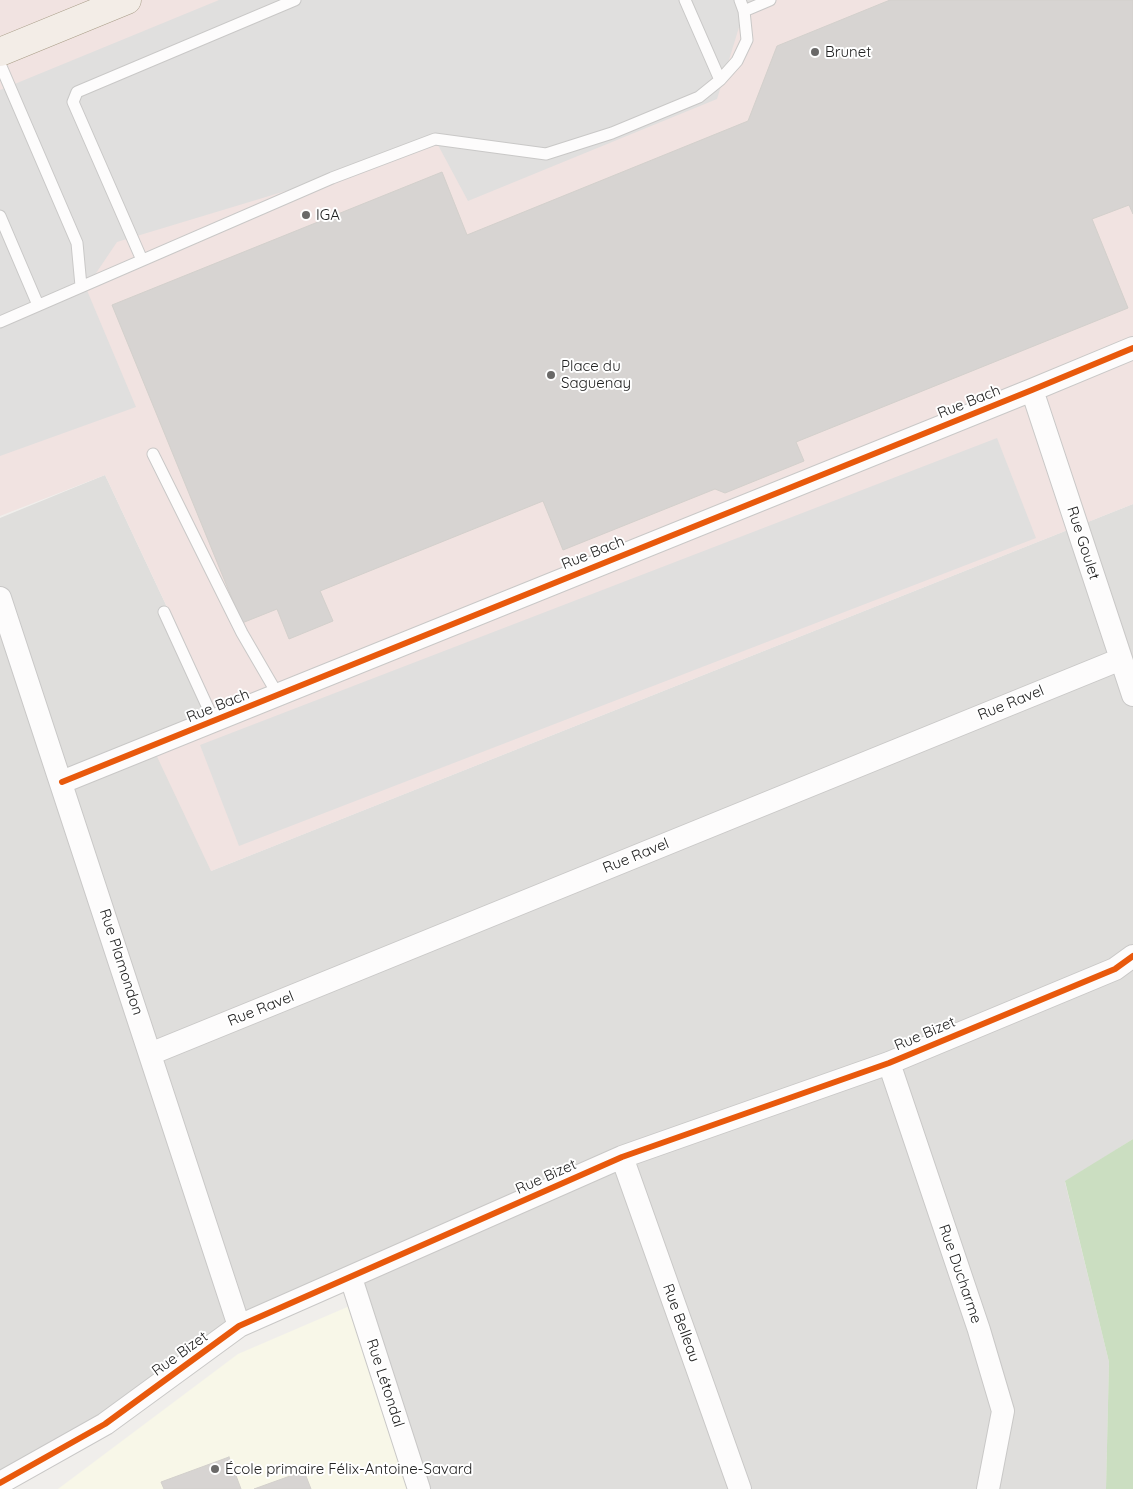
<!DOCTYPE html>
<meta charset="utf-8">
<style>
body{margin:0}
canvas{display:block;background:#f0eeeb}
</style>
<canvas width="1133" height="1489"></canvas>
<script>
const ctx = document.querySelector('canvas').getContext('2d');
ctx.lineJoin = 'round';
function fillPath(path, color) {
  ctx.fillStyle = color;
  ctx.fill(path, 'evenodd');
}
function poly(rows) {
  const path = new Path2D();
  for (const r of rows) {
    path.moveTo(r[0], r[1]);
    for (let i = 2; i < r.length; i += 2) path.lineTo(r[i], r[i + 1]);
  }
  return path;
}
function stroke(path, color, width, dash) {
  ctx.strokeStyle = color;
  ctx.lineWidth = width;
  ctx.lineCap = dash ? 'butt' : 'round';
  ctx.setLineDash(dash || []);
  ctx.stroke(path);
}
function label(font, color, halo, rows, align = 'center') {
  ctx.font = font + ' Quicksand,sans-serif';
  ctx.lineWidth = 4;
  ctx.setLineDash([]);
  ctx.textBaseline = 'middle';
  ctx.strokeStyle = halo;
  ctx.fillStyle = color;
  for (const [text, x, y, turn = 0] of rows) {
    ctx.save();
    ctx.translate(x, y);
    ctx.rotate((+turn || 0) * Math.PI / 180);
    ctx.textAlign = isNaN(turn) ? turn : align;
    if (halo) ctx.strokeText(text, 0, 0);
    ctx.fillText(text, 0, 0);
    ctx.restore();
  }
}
const residential = poly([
 [105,475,219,718,211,871,1133,504,1133,1139,1065,1182,1109,1362,1106,1489,419,1489,351,1278,239,1326,0,1483,0,518]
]);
const commercial = poly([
 [0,0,1133,0,1133,504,211,871,152,746,219,718,105,475,0,516]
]);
const education = poly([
 [359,1302,419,1489,58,1489,238,1354]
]);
const forest = poly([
 [1133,1139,1133,1489,1106,1489,1109,1362,1065,1181]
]);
const parking = poly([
 [219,0,771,0,744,11,717,99,468,201,438,145,117,242,86,288,136,407,0,456,0,90],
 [997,438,1036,538,239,846,200,745]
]);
const building = poly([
 [890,0,1133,0,1133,214,1129,205,1092,219,1128,308,796,442,804,461,725,493,715,489,563,550,543,501,320,591,333,621,289,639,277,609,242,623,112,305,442,172,467,235,748,121,777,46,890,0],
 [229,1457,241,1489,164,1489,161,1482,229,1457],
 [304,1471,311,1489,254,1489,304,1471]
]);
const lane = poly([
 [685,0,720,80],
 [744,11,770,0],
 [0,64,77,243,81,286],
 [0,216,38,305],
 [142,260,73,102,77,92,295,0],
 [0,322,332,178,435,139,546,154,612,133,699,97,720,80,737,61,747,40,744,11,740,0],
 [153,454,242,633,278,695],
 [164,612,214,721]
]);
const street = poly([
 [1032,390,1133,695],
 [0,598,239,1326],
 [62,782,1032,390,1133,348],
 [150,1054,1121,659],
 [889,1063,979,1330,1003,1411,988,1489],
 [622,1157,740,1489],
 [351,1278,419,1489],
 [0,1483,105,1424,239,1326,622,1157,889,1063,1115,969,1133,956]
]);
const primary = poly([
 [0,52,127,0]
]);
const cycleway = poly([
 [62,782,1032,390,1133,348],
 [0,1483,105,1424,239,1326,622,1157,889,1063,1115,969,1133,956]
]);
const markers = [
 [815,52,5,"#6a6968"],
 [306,215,5,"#6a6968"],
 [551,375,5,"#6a6968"],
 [215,1469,5,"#6a6968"]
];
const poiNames = [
 ["Brunet",825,52],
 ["IGA",316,215],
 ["Place du",561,366],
 ["Saguenay",561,383],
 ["École primaire Félix-Antoine-Savard",225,1469]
];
const streetNames = [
 ["Rue Bach",969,402,-22],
 ["Rue Goulet",1083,543,72],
 ["Rue Bach",593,553,-22],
 ["Rue Ravel",1011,703,-22],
 ["Rue Bach",218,706,-22],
 ["Rue Ravel",636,856,-22],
 ["Rue Plamondon",121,962,72],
 ["Rue Ravel",261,1009,-22],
 ["Rue Bizet",925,1034,-23],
 ["Rue Bizet",546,1177,-24],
 ["Rue Ducharme",960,1274,71],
 ["Rue Belleau",681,1323,70],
 ["Rue Bizet",180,1354,-36],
 ["Rue Létondal",385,1383,72]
];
fillPath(residential, '#dfdedc');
fillPath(commercial, '#f1e3e1');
fillPath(education, '#f8f7e8');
fillPath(forest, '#cbdec1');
fillPath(parking, '#e0dfde');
fillPath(building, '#d7d4d2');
stroke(building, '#d3d0cc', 1);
stroke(lane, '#c9c8c7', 13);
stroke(street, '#c9c8c7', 24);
stroke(primary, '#a79c86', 29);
stroke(lane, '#fdfcfc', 11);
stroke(street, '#fdfcfc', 22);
stroke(primary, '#f3ede7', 28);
stroke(cycleway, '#e8590c', 6);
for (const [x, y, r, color] of markers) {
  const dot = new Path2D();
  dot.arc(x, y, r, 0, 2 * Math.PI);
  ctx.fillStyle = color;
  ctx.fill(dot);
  stroke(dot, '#fff', 2);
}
label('15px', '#222', '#fff', poiNames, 'left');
label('15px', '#222', '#fff', streetNames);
</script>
